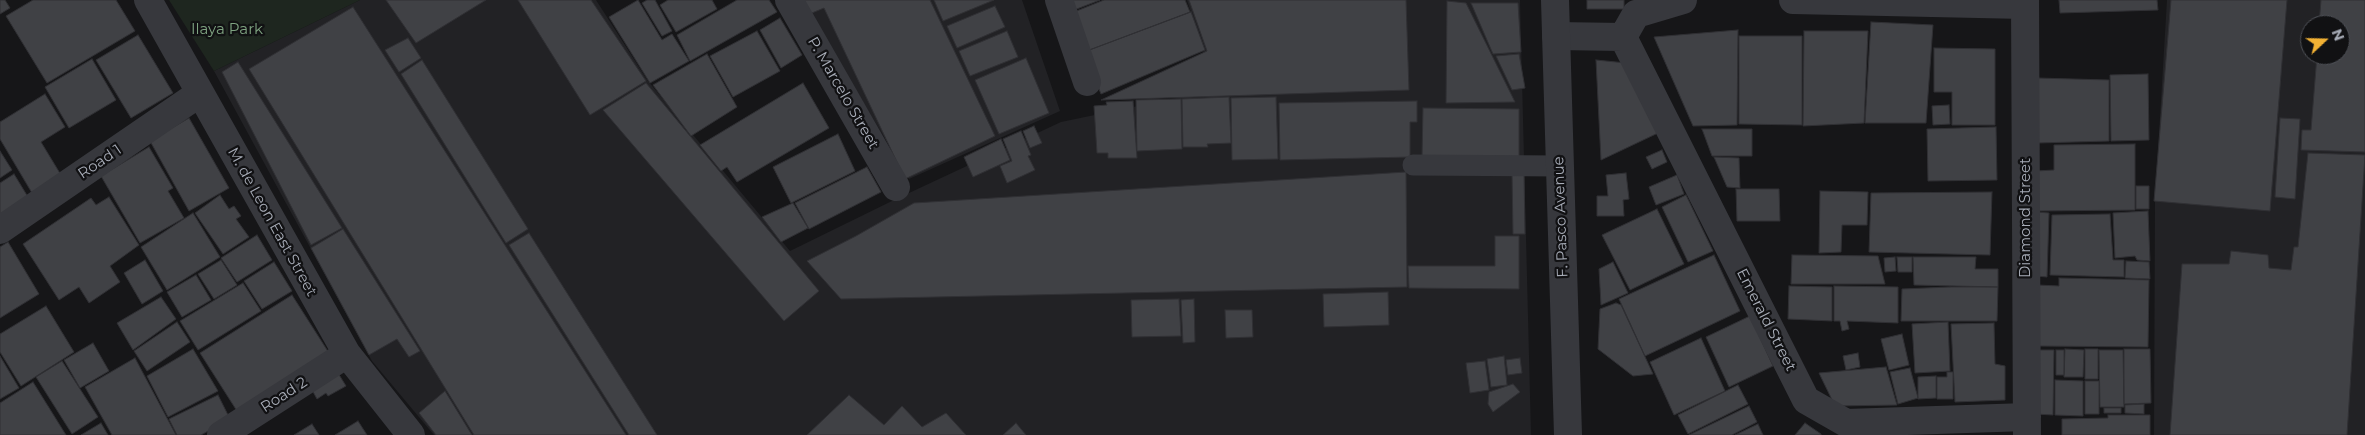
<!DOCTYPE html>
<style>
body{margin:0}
#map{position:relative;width:2365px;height:435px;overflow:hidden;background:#161618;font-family:Montserrat,sans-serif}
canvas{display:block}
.north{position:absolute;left:2300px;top:15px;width:50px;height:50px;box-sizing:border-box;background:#111113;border:1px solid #4d4f55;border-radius:50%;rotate:69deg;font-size:14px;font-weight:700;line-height:20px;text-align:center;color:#a8adb8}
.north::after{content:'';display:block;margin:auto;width:18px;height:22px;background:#f2b134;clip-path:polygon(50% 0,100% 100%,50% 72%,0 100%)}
</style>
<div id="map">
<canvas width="2365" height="435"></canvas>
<div class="north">N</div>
</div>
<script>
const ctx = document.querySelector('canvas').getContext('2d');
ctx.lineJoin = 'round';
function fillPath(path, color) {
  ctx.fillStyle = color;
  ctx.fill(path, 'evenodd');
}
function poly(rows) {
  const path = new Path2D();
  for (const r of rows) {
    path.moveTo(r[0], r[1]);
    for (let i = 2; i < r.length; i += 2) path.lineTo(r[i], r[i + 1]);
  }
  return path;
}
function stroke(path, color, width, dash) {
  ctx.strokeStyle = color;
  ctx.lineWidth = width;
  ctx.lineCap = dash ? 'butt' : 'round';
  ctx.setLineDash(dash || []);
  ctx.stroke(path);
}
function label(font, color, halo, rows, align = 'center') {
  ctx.font = font + ' Montserrat,sans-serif';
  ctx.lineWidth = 4.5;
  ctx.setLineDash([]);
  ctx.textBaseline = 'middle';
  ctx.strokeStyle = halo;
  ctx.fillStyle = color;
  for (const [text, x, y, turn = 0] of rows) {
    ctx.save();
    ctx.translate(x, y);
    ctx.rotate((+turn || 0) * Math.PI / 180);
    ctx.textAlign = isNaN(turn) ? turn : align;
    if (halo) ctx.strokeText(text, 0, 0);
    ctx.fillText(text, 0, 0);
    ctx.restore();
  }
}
const built = poly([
 [360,0,596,0,648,81,790,251,894,200,1061,122,1186,96,1208,67,1187,0,1520,0,1531,435,434,435,372,361,214,71],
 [802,0,1022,0,1060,111,909,179],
 [2167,0,2365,0,2365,435,2154,435,2155,201],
 [2310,25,2340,25,2340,55,2310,55]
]);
const green = poly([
 [169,0,360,0,214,71]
]);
const building = poly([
 [0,0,5,0,10,8,0,14,0,0],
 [33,0,116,0,135,31,47,83,6,16,33,0],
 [386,0,486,0,416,43,386,0],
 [518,0,591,0,646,81,590,115,518,0],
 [638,0,662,40,672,34,689,61,650,83,609,17,638,0],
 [647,0,655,0,672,31,662,36,642,3,647,0],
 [668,0,712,0,717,9,676,32,660,5,668,0],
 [737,0,769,0,777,12,690,61,677,35,737,0],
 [799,0,930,0,995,136,905,179,824,8,807,15,799,0],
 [934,0,994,0,943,21,934,0],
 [1064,0,1100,0,1069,12,1064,0],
 [1104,0,1185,0,1190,12,1084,52,1069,14,1104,0],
 [1189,0,1406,0,1409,90,1101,100,1207,51,1189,0],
 [1587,0,1624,0,1624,9,1587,9,1587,0],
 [2059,0,2157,0,2158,10,2060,13,2059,0],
 [2171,0,2287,0,2270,211,2154,201,2171,0],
 [2321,0,2365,0,2365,152,2301,150,2302,130,2311,130,2317,55,2340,55,2340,25,2319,25,2321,0],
 [1447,1,1466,3,1515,102,1446,103,1447,1],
 [1471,3,1518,3,1521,52,1493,54,1471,3],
 [995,6,1005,27,957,48,947,26,995,6],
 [353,7,626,435,474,435,249,69,353,7],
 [1191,12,1205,50,1101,94,1084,52,1191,12],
 [780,18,802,55,781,68,760,30,780,18],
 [1871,22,1933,25,1926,123,1865,123,1871,22],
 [1738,30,1737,125,1693,126,1654,37,1738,30],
 [757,31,780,71,733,97,710,56,757,31],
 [1007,31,1018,57,970,76,959,51,1007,31],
 [1804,31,1868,31,1864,123,1803,126,1804,31],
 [138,35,173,93,131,118,96,60,138,35],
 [1739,36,1802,36,1802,125,1739,124,1739,36],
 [408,38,421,58,399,72,385,50,408,38],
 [1934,48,1995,49,1995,125,1952,125,1952,92,1934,92,1934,48],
 [707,54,737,107,691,136,653,85,707,54],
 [1519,54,1525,88,1512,90,1496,56,1519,54],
 [1026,58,1049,113,999,134,975,80,1026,58],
 [92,59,116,100,69,128,45,87,92,59],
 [422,60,528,229,506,243,401,74,422,60],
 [1596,60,1626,63,1658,133,1601,160,1596,60],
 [238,62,342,228,311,245,222,72,238,62],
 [2148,74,2149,140,2111,141,2110,75,2148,74],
 [2037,78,2109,80,2109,141,2037,143,2037,78],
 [646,83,819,291,784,321,603,110,646,83],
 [803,83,829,128,737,182,727,167,721,171,700,145,803,83],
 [45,94,65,127,41,142,61,175,32,193,0,139,0,122,45,94],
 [1229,97,1231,143,1207,144,1208,147,1183,147,1182,99,1229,97],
 [1276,97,1278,159,1232,160,1231,98,1276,97],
 [1181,99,1182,149,1137,151,1136,100,1181,99],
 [1133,101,1137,158,1108,158,1108,153,1097,153,1094,106,1107,105,1106,102,1133,101],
 [1417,101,1417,122,1410,122,1410,157,1280,160,1279,103,1417,101],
 [1949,105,1950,124,1933,125,1932,106,1949,105],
 [1423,108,1519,109,1519,158,1422,157,1423,108],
 [189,118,229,188,189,211,150,141,189,118],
 [2280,118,2300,119,2295,199,2275,197,2280,118],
 [1034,126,1042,143,1030,148,1023,131,1034,126],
 [1996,127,1997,180,1928,181,1927,129,1996,127],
 [1702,129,1752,129,1752,156,1712,156,1702,129],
 [1021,131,1031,155,1028,156,1035,170,1007,183,1000,166,1012,161,1003,139,1021,131],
 [838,134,855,171,791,203,773,167,838,134],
 [1001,139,1010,160,973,177,964,157,1001,139],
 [2135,144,2135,210,2037,211,2036,171,2054,170,2054,145,2135,144],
 [149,147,173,188,168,191,184,218,140,243,101,176,149,147],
 [1662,150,1667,162,1652,169,1646,157,1662,150],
 [0,151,12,170,0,178,0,151],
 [2308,153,2365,155,2347,435,2170,435,2182,264,2229,264,2231,251,2268,255,2269,268,2291,270,2294,247,2298,247,2308,153],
 [1714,157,1739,158,1740,188,1727,187,1714,157],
 [867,167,881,192,809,229,795,203,867,167],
 [1406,172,1407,287,841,299,807,261,856,236,914,203,1406,172],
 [1512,173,1524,173,1525,234,1513,234,1512,173],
 [1626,173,1629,199,1623,200,1624,216,1597,216,1597,196,1608,196,1606,175,1626,173],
 [14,174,28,197,0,215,0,183,14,174],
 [1677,175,1684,194,1656,205,1649,187,1677,175],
 [2136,186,2149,186,2149,209,2136,209,2136,186],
 [1736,189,1779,189,1780,221,1737,221,1736,189],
 [1820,191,1868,192,1867,225,1842,225,1841,252,1819,253,1820,191],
 [1992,192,1990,255,1869,252,1871,193,1992,192],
 [220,195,229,209,234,206,241,216,236,219,249,237,223,254,195,213,220,195],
 [1686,195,1713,251,1688,262,1662,207,1686,195],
 [109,197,139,245,110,266,120,282,89,303,79,287,59,300,23,244,91,198,96,205,109,197],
 [793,203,808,228,781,242,762,217,793,203],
 [1657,209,1684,264,1630,290,1602,235,1657,209],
 [2148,211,2150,261,2137,260,2135,256,2115,258,2113,213,2148,211],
 [2037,212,2049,213,2047,277,2035,276,2037,212],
 [193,213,220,257,167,290,141,247,193,213],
 [2110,214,2113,260,2124,260,2124,277,2050,275,2052,215,2110,214],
 [343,229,420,351,409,357,397,339,369,355,311,248,343,229],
 [529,233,657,435,629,435,509,245,529,233],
 [257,235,272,260,237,282,221,258,257,235],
 [1495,236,1519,236,1519,289,1409,288,1408,266,1495,266,1495,236],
 [8,242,39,294,0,318,0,247,8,242],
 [1714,255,1740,311,1645,356,1619,299,1714,255],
 [1792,255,1878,256,1885,284,1791,284,1792,255],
 [1895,257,1896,271,1885,272,1884,258,1895,257],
 [1897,257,1912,257,1912,272,1898,272,1897,257],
 [1913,257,1976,257,1975,269,1998,269,1998,287,1914,285,1913,257],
 [145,260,163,291,142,304,124,273,145,260],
 [221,260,237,285,214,299,198,274,221,260],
 [2126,261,2149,262,2150,279,2125,278,2126,261],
 [274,262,292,291,262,309,244,281,274,262],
 [1613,262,1628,293,1601,305,1599,269,1613,262],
 [196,275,211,300,182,317,167,292,196,275],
 [2059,278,2149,280,2148,347,2037,346,2038,285,2059,286,2059,278],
 [243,283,261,311,198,350,180,321,243,283],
 [1789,286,1832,287,1832,321,1788,319,1789,286],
 [1834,286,1898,287,1898,323,1847,321,1849,329,1842,331,1840,321,1834,321,1834,286],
 [1950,287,1998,287,1997,321,1901,321,1902,289,1950,287],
 [1388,292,1389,325,1324,327,1323,294,1388,292],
 [292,295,329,353,237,411,200,353,292,295],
 [161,297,176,319,133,350,117,323,161,297],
 [1179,299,1181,336,1132,337,1131,300,1179,299],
 [1194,299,1195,342,1183,343,1181,300,1194,299],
 [1616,303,1621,305,1653,374,1633,376,1598,349,1600,309,1616,303],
 [46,306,74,352,21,386,0,352,0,334,46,306],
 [1225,310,1252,310,1253,337,1226,338,1225,310],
 [1750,316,1773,366,1729,387,1706,337,1750,316],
 [177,322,190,342,147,371,134,351,177,322],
 [1948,322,1950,371,1915,373,1912,324,1948,322],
 [1994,323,1995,364,2005,366,2005,400,1955,402,1951,324,1994,323],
 [1902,334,1909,365,1889,370,1881,339,1902,334],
 [1701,338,1725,391,1674,415,1650,362,1701,338],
 [93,343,109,371,80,388,64,360,93,343],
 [193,349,218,391,168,417,147,376,193,349],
 [2065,349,2084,350,2083,377,2064,377,2065,349],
 [2085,349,2098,349,2098,379,2085,379,2085,349],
 [2124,349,2150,349,2151,403,2124,404,2124,349],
 [2037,350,2054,350,2053,415,2035,414,2037,350],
 [2056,350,2064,350,2064,375,2056,375,2056,350],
 [2099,350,2123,350,2124,407,2100,407,2099,350],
 [1858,353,1860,367,1846,370,1843,356,1858,353],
 [0,356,19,388,0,399,0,356],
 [1504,356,1507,385,1491,387,1487,359,1504,356],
 [135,358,176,435,112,435,85,387,135,358],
 [1520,358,1522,373,1508,375,1506,360,1520,358],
 [62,361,98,417,72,434,36,377,62,361],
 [1485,361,1489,390,1470,393,1466,363,1485,361],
 [1886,367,1897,405,1835,406,1819,373,1886,367],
 [1910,368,1918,398,1898,404,1890,372,1910,368],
 [1947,372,1953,372,1953,399,1937,399,1937,377,1947,377,1947,372],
 [338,373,346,386,328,396,326,393,317,399,311,388,338,373],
 [1936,376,1936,398,1918,399,1918,377,1936,376],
 [2055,380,2083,381,2083,416,2055,415,2055,380],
 [2085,381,2099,381,2099,414,2085,414,2085,381],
 [33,382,66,435,0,435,0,403,33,382],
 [1513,384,1520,392,1493,412,1488,404,1489,392,1513,384],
 [1738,385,1748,404,1688,434,1678,415,1738,385],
 [445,391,472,435,436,435,419,413,445,391],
 [218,395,230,419,201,435,177,435,169,419,218,395],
 [849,395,884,425,902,406,922,427,946,413,966,435,807,435,849,395],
 [2144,404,2144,414,2125,413,2125,405,2144,404],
 [1749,406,1757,422,1732,435,1689,435,1749,406],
 [2104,408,2121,408,2121,413,2104,413,2104,408],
 [2108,415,2150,415,2150,435,2062,435,2062,419,2108,418,2108,415],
 [358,421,367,435,335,435,358,421],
 [101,423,108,435,81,435,101,423],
 [1016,423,1026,435,1003,435,1016,423],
 [1805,423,1821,434,1821,435,1795,435,1805,423],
 [312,424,319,435,294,435,312,424],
 [1758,424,1763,435,1735,435,1758,424]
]);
const service = poly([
 [1413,165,1560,166]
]);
const minor = poly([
 [148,0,347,354,411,435],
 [789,0,896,187],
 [1059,0,1087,82],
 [1793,0,2025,5],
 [2025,0,2027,435],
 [1556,36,1623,37,1636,14,1683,0],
 [1623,37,1806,400,1846,423,2027,417],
 [0,230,200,93],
 [221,435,347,354]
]);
const tertiary = poly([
 [1555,0,1568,435]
]);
const parkNames = [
 ["Ilaya Park",227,30]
];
const streetNames = [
 ["P. Marcelo Street",843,93,60],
 ["Road 1",100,162,-34],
 ["F. Pasco Avenue",1561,217,-92],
 ["Diamond Street",2026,218,-90],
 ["M. de Leon East Street",272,222,61],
 ["Emerald Street",1766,320,63],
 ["Road 2",284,395,-33]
];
fillPath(built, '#222225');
fillPath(green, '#1e261f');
fillPath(building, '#404145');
stroke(building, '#303034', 1);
stroke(service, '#37383d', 21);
stroke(minor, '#37383d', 28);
stroke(tertiary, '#37383d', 28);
label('15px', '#7fa381', '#111113', parkNames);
label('15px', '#a8adb8', '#111113', streetNames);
</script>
